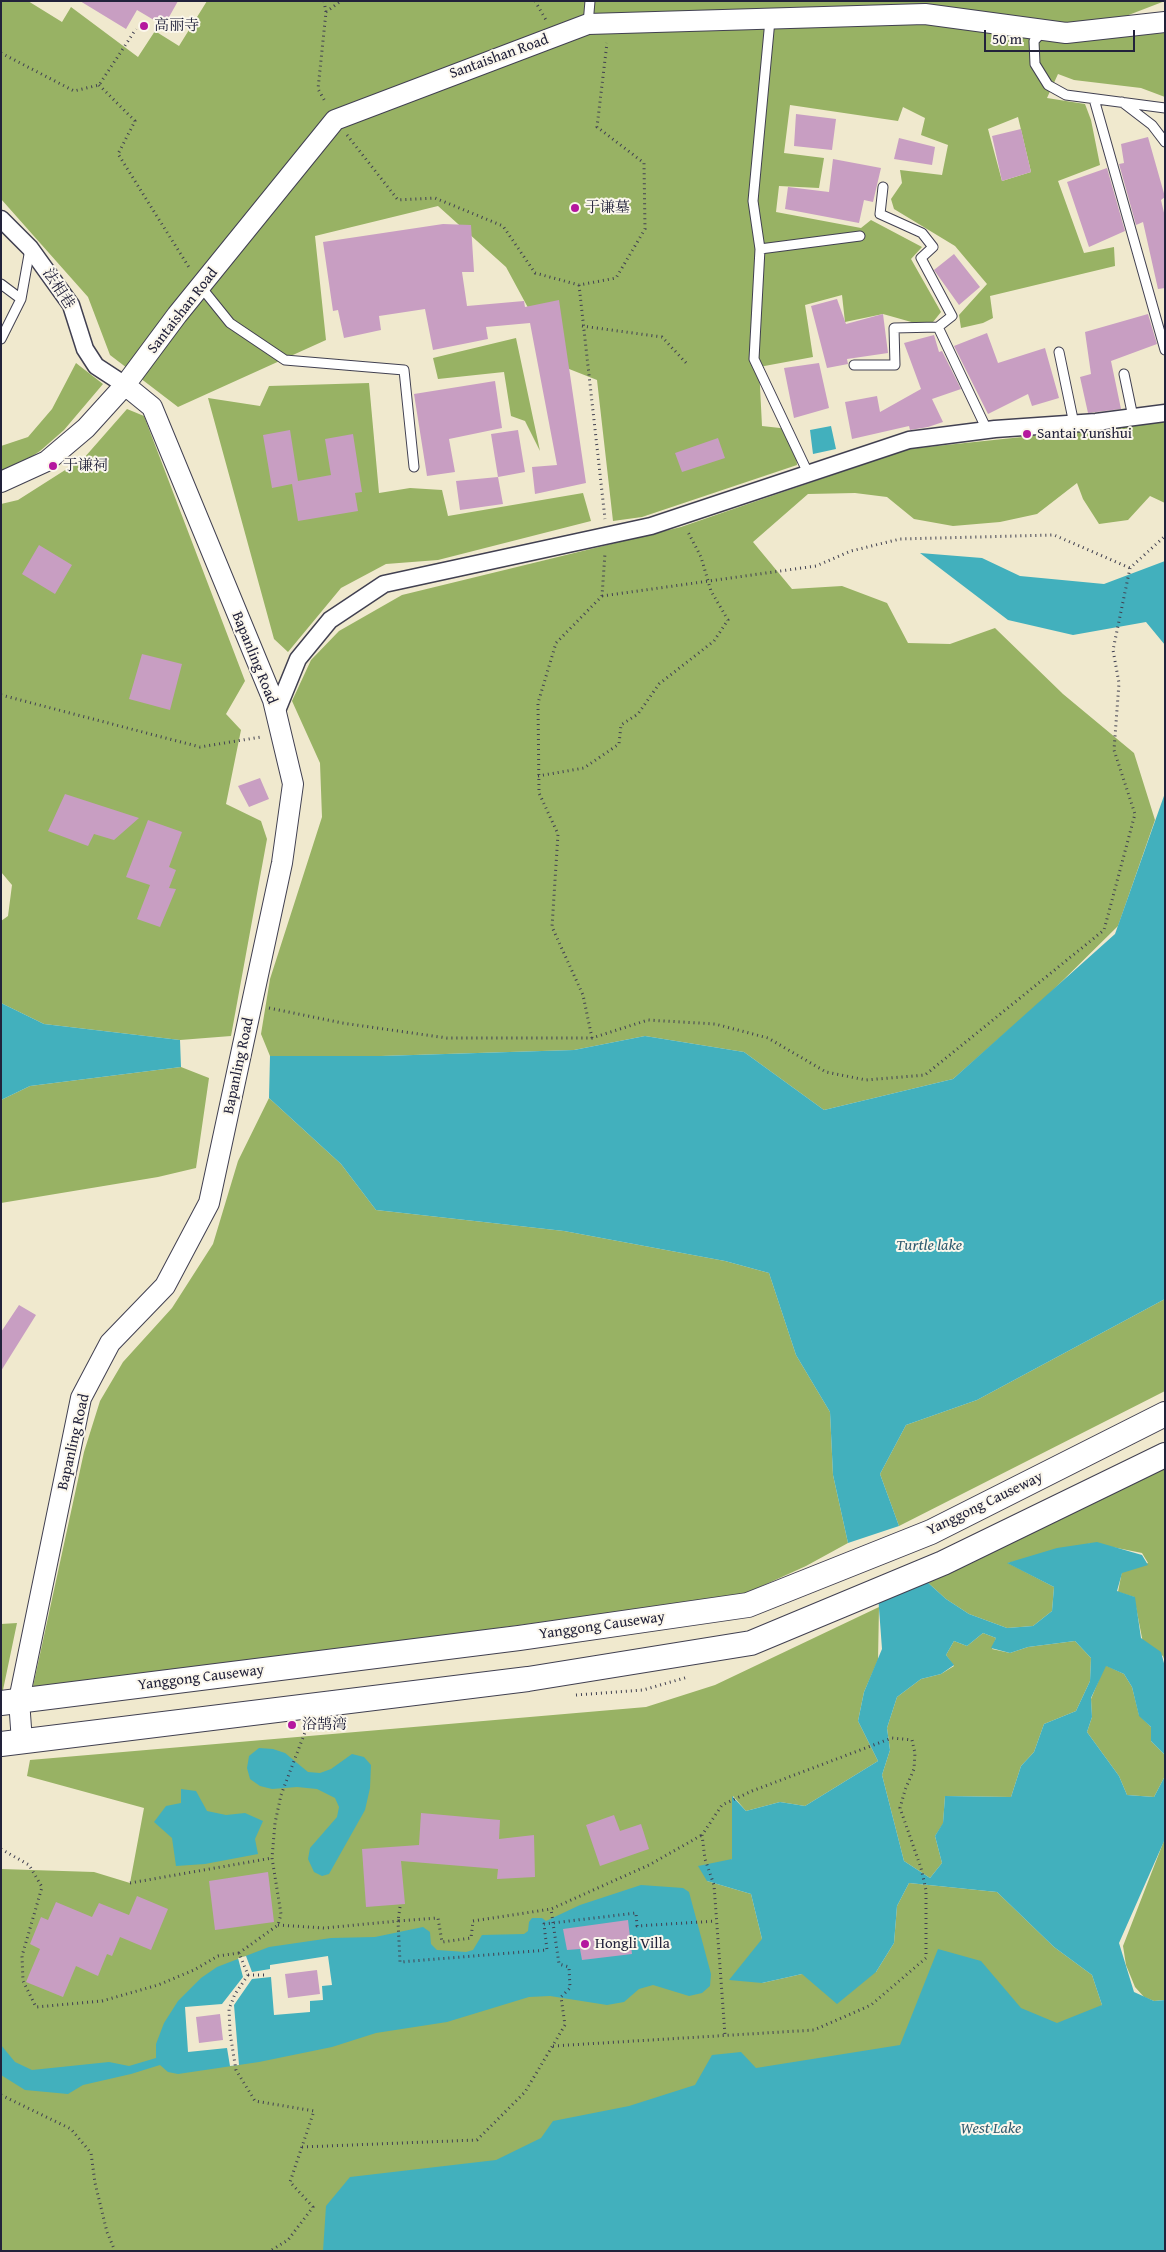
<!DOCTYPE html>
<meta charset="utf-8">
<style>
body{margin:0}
#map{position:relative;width:1166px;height:2252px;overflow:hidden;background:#f0e9ce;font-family:"Gentium Book Plus",serif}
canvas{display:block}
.frame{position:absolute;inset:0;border:2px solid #22223b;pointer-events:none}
.scale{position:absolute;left:984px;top:30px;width:151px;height:22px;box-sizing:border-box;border:2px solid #22223b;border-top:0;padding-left:6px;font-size:15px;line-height:18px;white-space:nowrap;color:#22223b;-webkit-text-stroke:4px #fbf7ec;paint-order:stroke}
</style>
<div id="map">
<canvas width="1166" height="2252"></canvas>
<div class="frame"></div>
<div class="scale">50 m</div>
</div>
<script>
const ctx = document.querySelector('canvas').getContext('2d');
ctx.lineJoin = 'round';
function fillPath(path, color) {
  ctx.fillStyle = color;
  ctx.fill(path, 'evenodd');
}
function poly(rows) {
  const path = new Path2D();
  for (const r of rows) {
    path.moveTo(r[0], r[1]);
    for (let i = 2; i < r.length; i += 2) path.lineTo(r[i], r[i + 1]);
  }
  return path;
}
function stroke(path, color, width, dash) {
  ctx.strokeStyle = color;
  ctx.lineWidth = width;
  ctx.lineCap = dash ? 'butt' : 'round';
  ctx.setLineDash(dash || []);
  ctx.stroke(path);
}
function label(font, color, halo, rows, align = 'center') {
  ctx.font = font + ' "Gentium Book Plus","Noto Serif SC",serif';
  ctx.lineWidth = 4;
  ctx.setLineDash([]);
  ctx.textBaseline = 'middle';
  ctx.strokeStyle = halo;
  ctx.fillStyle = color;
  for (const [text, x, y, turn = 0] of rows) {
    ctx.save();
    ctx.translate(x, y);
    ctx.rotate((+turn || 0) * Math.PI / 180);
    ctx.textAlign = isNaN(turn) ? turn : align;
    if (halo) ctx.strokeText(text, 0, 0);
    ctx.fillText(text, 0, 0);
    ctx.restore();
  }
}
const forest = poly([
 [1,1,28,1,62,22,71,7,138,57,155,31,179,46,207,1,1165,1,1061,41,1165,33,1165,97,1141,88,1074,80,1058,74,1047,98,1085,104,1091,120,1100,165,1058,181,1084,253,1114,247,1115,266,990,296,993,318,983,323,961,328,959,315,987,284,955,246,894,209,891,199,902,183,900,170,942,175,948,145,921,135,925,118,903,107,898,121,790,105,784,153,824,158,819,188,779,186,776,212,861,228,871,220,922,247,911,259,941,312,929,327,883,314,845,322,842,295,805,305,813,357,759,367,762,426,789,429,796,450,797,465,642,517,613,521,597,380,559,365,506,267,438,206,315,236,326,340,178,407,110,355,88,297,1,199],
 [1018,117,1031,172,1002,181,988,129],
 [516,338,540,451,525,421,511,416,504,372,438,379,433,358],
 [76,363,103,384,64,430,40,451,16,467,1,471,1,446,28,437,52,409],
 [369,383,379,493,410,488,442,490,448,516,583,493,591,521,438,560,386,564,341,588,288,652,274,639,208,398,260,406,269,386],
 [127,409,144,416,245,681,226,714,241,730,226,804,261,821,267,839,231,1036,180,1040,44,1024,1,1003,1,921,8,916,12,885,1,872,1,504,18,500,84,458],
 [1165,422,1165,503,1150,496,1128,520,1099,524,1083,499,1077,483,1037,514,1000,522,953,526,914,519,887,497,855,493,808,494,753,542,792,589,842,586,887,603,908,643,950,644,995,628,1063,694,1134,753,1155,820,1118,926,1043,1000,953,1079,824,1110,744,1052,645,1036,574,1050,381,1056,270,1056,261,1034,270,979,322,817,320,763,292,701,311,660,339,631,402,595,681,527,908,449],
 [181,1067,209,1078,196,1168,158,1177,1,1203,1,1100,30,1086],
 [269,1098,341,1164,376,1210,564,1231,725,1261,769,1273,796,1355,830,1412,833,1475,848,1543,806,1566,742,1595,32,1691,84,1452,100,1401,123,1362,172,1308,213,1244,238,1161],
 [1165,1299,1165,1391,899,1526,880,1474,906,1425,977,1400],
 [1165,1461,1165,1662,1163,1656,1143,1643,1134,1597,1118,1592,1122,1571,1148,1563,1142,1553,1092,1543,1008,1563,1054,1587,1052,1611,1033,1626,1007,1628,969,1614,946,1599,925,1580],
 [879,1607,878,1660,864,1692,858,1721,878,1761,805,1806,780,1802,746,1811,733,1796,732,1859,707,1881,751,1894,762,1939,762,1983,802,1974,876,1972,894,1943,897,1906,909,1883,997,1892,1054,1947,1092,1975,1102,2005,1065,2047,907,2069,345,2251,1,2251,1,1869,94,1872,130,1883,144,1808,27,1776,30,1760,646,1707,715,1685],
 [17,1623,3,1690,1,1691,1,1624],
 [983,1633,996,1638,992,1649,1010,1653,1028,1647,1075,1641,1091,1658,1090,1681,1076,1711,1044,1724,1034,1752,1021,1766,1011,1797,945,1796,943,1824,935,1836,942,1863,930,1878,904,1861,882,1775,890,1750,887,1728,897,1697,921,1679,941,1674,954,1666,946,1655,954,1641,967,1646],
 [1105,1665,1124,1674,1132,1687,1139,1715,1151,1727,1151,1741,1165,1755,1165,1776,1154,1797,1127,1795,1119,1776,1087,1732,1092,1717,1091,1699],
 [1165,1838,1165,2000,1154,2001,1144,1997,1135,1987,1126,1965,1123,1946]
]);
const water = poly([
 [831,426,836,449,813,454,810,430],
 [920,553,982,558,1020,576,1104,584,1165,561,1165,645,1146,622,1073,635,1008,620],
 [1165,793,1165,1299,977,1400,906,1425,880,1474,899,1526,848,1543,833,1475,830,1412,796,1355,769,1273,725,1261,564,1231,376,1210,341,1164,269,1098,270,1056,381,1056,574,1050,645,1036,744,1052,824,1110,953,1079,1115,934],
 [1,1003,44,1024,180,1040,181,1067,30,1086,1,1100],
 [1097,1542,1142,1555,1148,1565,1122,1573,1117,1591,1135,1597,1141,1638,1161,1652,1165,1667,1165,1755,1151,1741,1151,1727,1139,1716,1132,1687,1124,1674,1106,1666,1091,1698,1092,1717,1087,1732,1119,1776,1127,1795,1154,1797,1165,1776,1165,1839,1119,1943,1134,1992,1154,2001,1165,2000,1165,2251,323,2251,326,2206,350,2177,496,2160,541,2138,553,2121,629,2106,695,2085,712,2055,741,2052,756,2068,900,2045,938,1949,981,1961,1021,2008,1057,2023,1102,2005,1092,1975,1054,1947,997,1892,909,1883,897,1906,894,1943,876,1972,837,2004,802,1974,762,1983,729,1980,762,1939,751,1894,707,1881,698,1866,732,1859,732,1796,746,1811,780,1802,805,1806,878,1761,858,1721,864,1692,882,1649,878,1595,925,1580,946,1599,969,1614,1007,1628,1033,1626,1052,1611,1054,1587,1007,1563,1057,1548],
 [983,1633,996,1638,991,1648,1010,1653,1028,1647,1075,1641,1091,1658,1090,1681,1076,1711,1044,1724,1034,1752,1021,1766,1011,1797,945,1796,943,1823,935,1836,942,1863,930,1878,904,1861,882,1775,890,1750,887,1728,897,1697,921,1679,941,1674,954,1665,946,1655,954,1641,967,1646],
 [259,1748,273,1749,285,1753,308,1772,320,1773,331,1769,352,1754,364,1757,371,1765,370,1788,365,1810,329,1874,322,1876,314,1872,308,1859,310,1848,337,1817,339,1807,335,1798,317,1789,297,1787,272,1789,260,1786,250,1779,247,1768,249,1756],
 [181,1789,196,1791,207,1811,226,1815,245,1813,263,1821,255,1839,258,1854,205,1864,176,1866,172,1838,154,1822,166,1806,181,1803],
 [641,1885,683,1888,689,1892,711,1974,710,1986,702,1993,689,1996,653,1985,639,1989,624,2002,607,2005,550,1996,529,1997,447,2022,376,2033,332,2047,259,2062,178,2074,168,2072,160,2065,131,2074,83,2085,68,2094,25,2090,1,2075,1,2045,15,2062,32,2070,109,2062,129,2066,156,2058,156,2044,164,2023,178,2001,201,1978,217,1967,269,1947,331,1938,375,1937,423,1927,430,1932,431,1944,437,1950,466,1952,473,1950,482,1935,524,1934,528,1931,529,1922,532,1918,542,1918,546,1921,580,1905]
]);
const pier = poly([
 [246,1956,252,1972,270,1969,270,1965,328,1956,332,1985,322,1986,323,2000,310,2001,310,2012,274,2015,271,1977,252,1979,234,2005,239,2065,230,2066,227,2048,188,2052,185,2007,222,2004,243,1977,238,1958]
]);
const building = poly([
 [80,1,178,1,164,26,137,10,126,29],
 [796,114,836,119,832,150,794,146],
 [1021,129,1031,172,1002,181,992,136],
 [1148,137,1165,197,1161,200,1165,217,1165,288,1158,289,1143,222,1136,225,1119,164,1124,163,1121,144],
 [899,138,935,147,932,165,894,159],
 [833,159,881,168,873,202,864,200,859,223,785,209,788,187,829,192],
 [1107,168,1125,231,1089,247,1067,182],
 [443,224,471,225,474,272,462,272,467,306,524,301,525,307,559,300,586,483,535,494,532,467,557,465,530,323,486,327,488,339,433,350,425,309,379,316,381,330,344,338,338,310,333,311,323,242],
 [954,254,980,287,959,305,934,270],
 [837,299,846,324,883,314,888,353,847,359,848,364,827,368,811,306],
 [1148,314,1157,344,1111,361,1121,409,1088,413,1080,377,1091,374,1085,332],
 [987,333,998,363,1045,348,1059,398,1032,406,1028,394,988,414,954,346],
 [934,335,939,352,942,351,961,389,932,399,943,422,928,427,910,430,909,426,852,439,845,402,877,396,880,412,921,389,904,343],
 [819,363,829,408,794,418,784,368],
 [495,381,502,428,449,439,455,472,427,476,414,394],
 [290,430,298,481,331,475,325,439,353,434,362,492,355,493,358,511,298,521,292,484,272,488,263,435],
 [518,430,525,472,498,477,491,434],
 [718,438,725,458,682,472,675,453],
 [498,477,503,504,460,510,456,481],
 [39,545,72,565,55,594,22,574],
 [142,654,182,664,170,710,129,699],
 [260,778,269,799,249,807,238,786],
 [65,794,139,818,114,840,94,834,88,846,48,831],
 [148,820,182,832,169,867,176,870,169,888,176,889,160,927,137,919,150,885,126,877],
 [19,1305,36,1315,1,1371,1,1332],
 [421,1813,500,1820,499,1839,534,1835,535,1877,497,1879,498,1869,401,1861,405,1904,366,1907,362,1849,419,1845],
 [614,1815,620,1831,641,1824,649,1849,600,1866,586,1825],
 [268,1872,274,1922,215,1930,209,1881],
 [137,1896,168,1909,151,1950,120,1937,112,1956,107,1954,98,1976,76,1966,63,1997,26,1982,40,1949,30,1944,41,1917,48,1920,56,1902,92,1917,99,1903,129,1915],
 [628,1920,632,1954,582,1960,580,1949,567,1950,563,1929],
 [317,1970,320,1994,288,1998,285,1974],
 [220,2014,223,2040,199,2043,196,2017]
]);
const path = poly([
 [324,1,326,12,318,89,326,103],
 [535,1,546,20],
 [326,12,341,1],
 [1,53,74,91,99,85,136,29],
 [99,85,135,121,118,154,190,269],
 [347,135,398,200,435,198,503,226,535,273,579,285,616,278,645,229,644,163,597,127,607,43],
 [579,285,605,519],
 [582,326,662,337,688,365],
 [602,596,816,566,851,551,900,539,1054,535,1130,568],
 [1,695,200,747,261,737],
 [538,776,584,768,619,744,621,725,638,714,659,684,714,641,728,620,711,591,701,557,688,532],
 [269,1008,342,1023,447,1038,592,1038,648,1020,715,1024,768,1038,826,1072,866,1080,925,1075,1104,930,1135,814,1114,750,1119,683,1113,650,1130,568,1165,536],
 [592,1038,583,995,552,927,558,834,539,793,538,703,556,643,602,596,605,553],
 [576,1695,643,1690,688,1677],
 [1,1849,29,1865,42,1887,22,1956,23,1981,36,2007,102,2001,158,1985,194,1970,218,1956,239,1953,248,1975,235,1994,229,2009,230,2033,236,2070,255,2101,314,2111,290,2182,313,2207,288,2240,270,2251],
 [130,1883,272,1858],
 [400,1907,398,1921,438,1918,442,1942,471,1938,473,1921,551,1909,649,1865,702,1835],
 [278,1925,324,1928,398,1921,400,1962,547,1950,544,1924,636,1913,637,1926,716,1921],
 [239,1953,278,1925,281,1914,272,1858,275,1823,281,1795,307,1727],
 [248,1975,266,1975],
 [553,2046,814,2030,871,2005,926,1958,926,1890,921,1868,900,1808,905,1790,914,1769,915,1753,912,1740,892,1738,752,1791,722,1805,702,1835,705,1859,714,1885,725,2035],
 [1,2095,71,2129,91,2153,95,2183,107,2232,115,2251],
 [302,2147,477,2140,525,2092,565,2025,561,1997,570,1988,569,1967,559,1964,551,1909]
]);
const service = poly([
 [588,24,590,1],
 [1044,30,1034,41,1035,64,1048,85,1066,95,1165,108],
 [1094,99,1165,350],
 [1122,102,1152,125,1165,142],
 [760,249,753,201,770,20],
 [1,284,21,299],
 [201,287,230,323,285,360,404,370,414,467],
 [938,327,987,430],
 [1,339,21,299,30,249],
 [1059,352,1074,424],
 [854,365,895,365,894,328,938,327,952,316,921,258,933,247,922,233,880,214,883,187],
 [1124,374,1133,417],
 [808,473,754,359,760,249,860,236]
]);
const minor = poly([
 [1,219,30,248,71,305,85,349,96,366,125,385],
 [276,713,298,659,330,620,384,584,651,526,909,440,995,429,1096,422,1165,413]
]);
const tertiary = poly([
 [1,482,47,461,86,428,125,385,177,315,335,120,588,24,925,14,1066,33,1165,22],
 [22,1742,19,1700,81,1398,110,1343,165,1286,209,1203,282,863,293,784,273,700,152,407,125,385]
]);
const secondary = poly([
 [1,1703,519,1638,748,1605,931,1532,1165,1414],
 [1,1744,528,1679,751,1643,943,1563,1165,1455]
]);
const markers = [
 [144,26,5,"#b5179e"],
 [575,208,5,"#b5179e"],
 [1027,434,5,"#b5179e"],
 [53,466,5,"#b5179e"],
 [292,1725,5,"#b5179e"],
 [585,1944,5,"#b5179e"]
];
const poiNames = [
 ["高丽寺",154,26],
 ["于谦墓",585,208],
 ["Santai Yunshui",1037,434],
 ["于谦祠",63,466],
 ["浴鹄湾",302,1725],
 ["Hongli Villa",595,1944]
];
const streetNames = [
 ["Santaishan Road",499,57,-20],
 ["法相巷",58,289,57],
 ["Santaishan Road",183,311,-52],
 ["Bapanling Road",254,658,68],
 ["Bapanling Road",239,1066,-78],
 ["Bapanling Road",74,1442,-77],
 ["Yanggong Causeway",985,1504,-26],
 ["Yanggong Causeway",602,1626,-8],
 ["Yanggong Causeway",201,1678,-7]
];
const waterNames = [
 ["Turtle lake",929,1246],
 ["West Lake",991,2129]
];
fillPath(forest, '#98b264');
fillPath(water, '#42b0bd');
fillPath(pier, '#f0e9ce');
fillPath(building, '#c89ec2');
stroke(service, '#414051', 11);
stroke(minor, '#414051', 19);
stroke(tertiary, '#414051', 22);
stroke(secondary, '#414051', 26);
stroke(path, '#414051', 3, [1, 4]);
stroke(service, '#fff', 9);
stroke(minor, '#fff', 16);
stroke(tertiary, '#fff', 20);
stroke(secondary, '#fff', 24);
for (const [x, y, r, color] of markers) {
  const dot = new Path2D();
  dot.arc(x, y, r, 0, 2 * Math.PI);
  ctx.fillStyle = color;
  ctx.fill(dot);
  stroke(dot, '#fbf7ec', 2);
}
label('15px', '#22223b', '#fbf7ec', poiNames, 'left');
label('15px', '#22223b', '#fbf7ec', streetNames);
label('italic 16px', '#2f5b6f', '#fbf7ec', waterNames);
</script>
